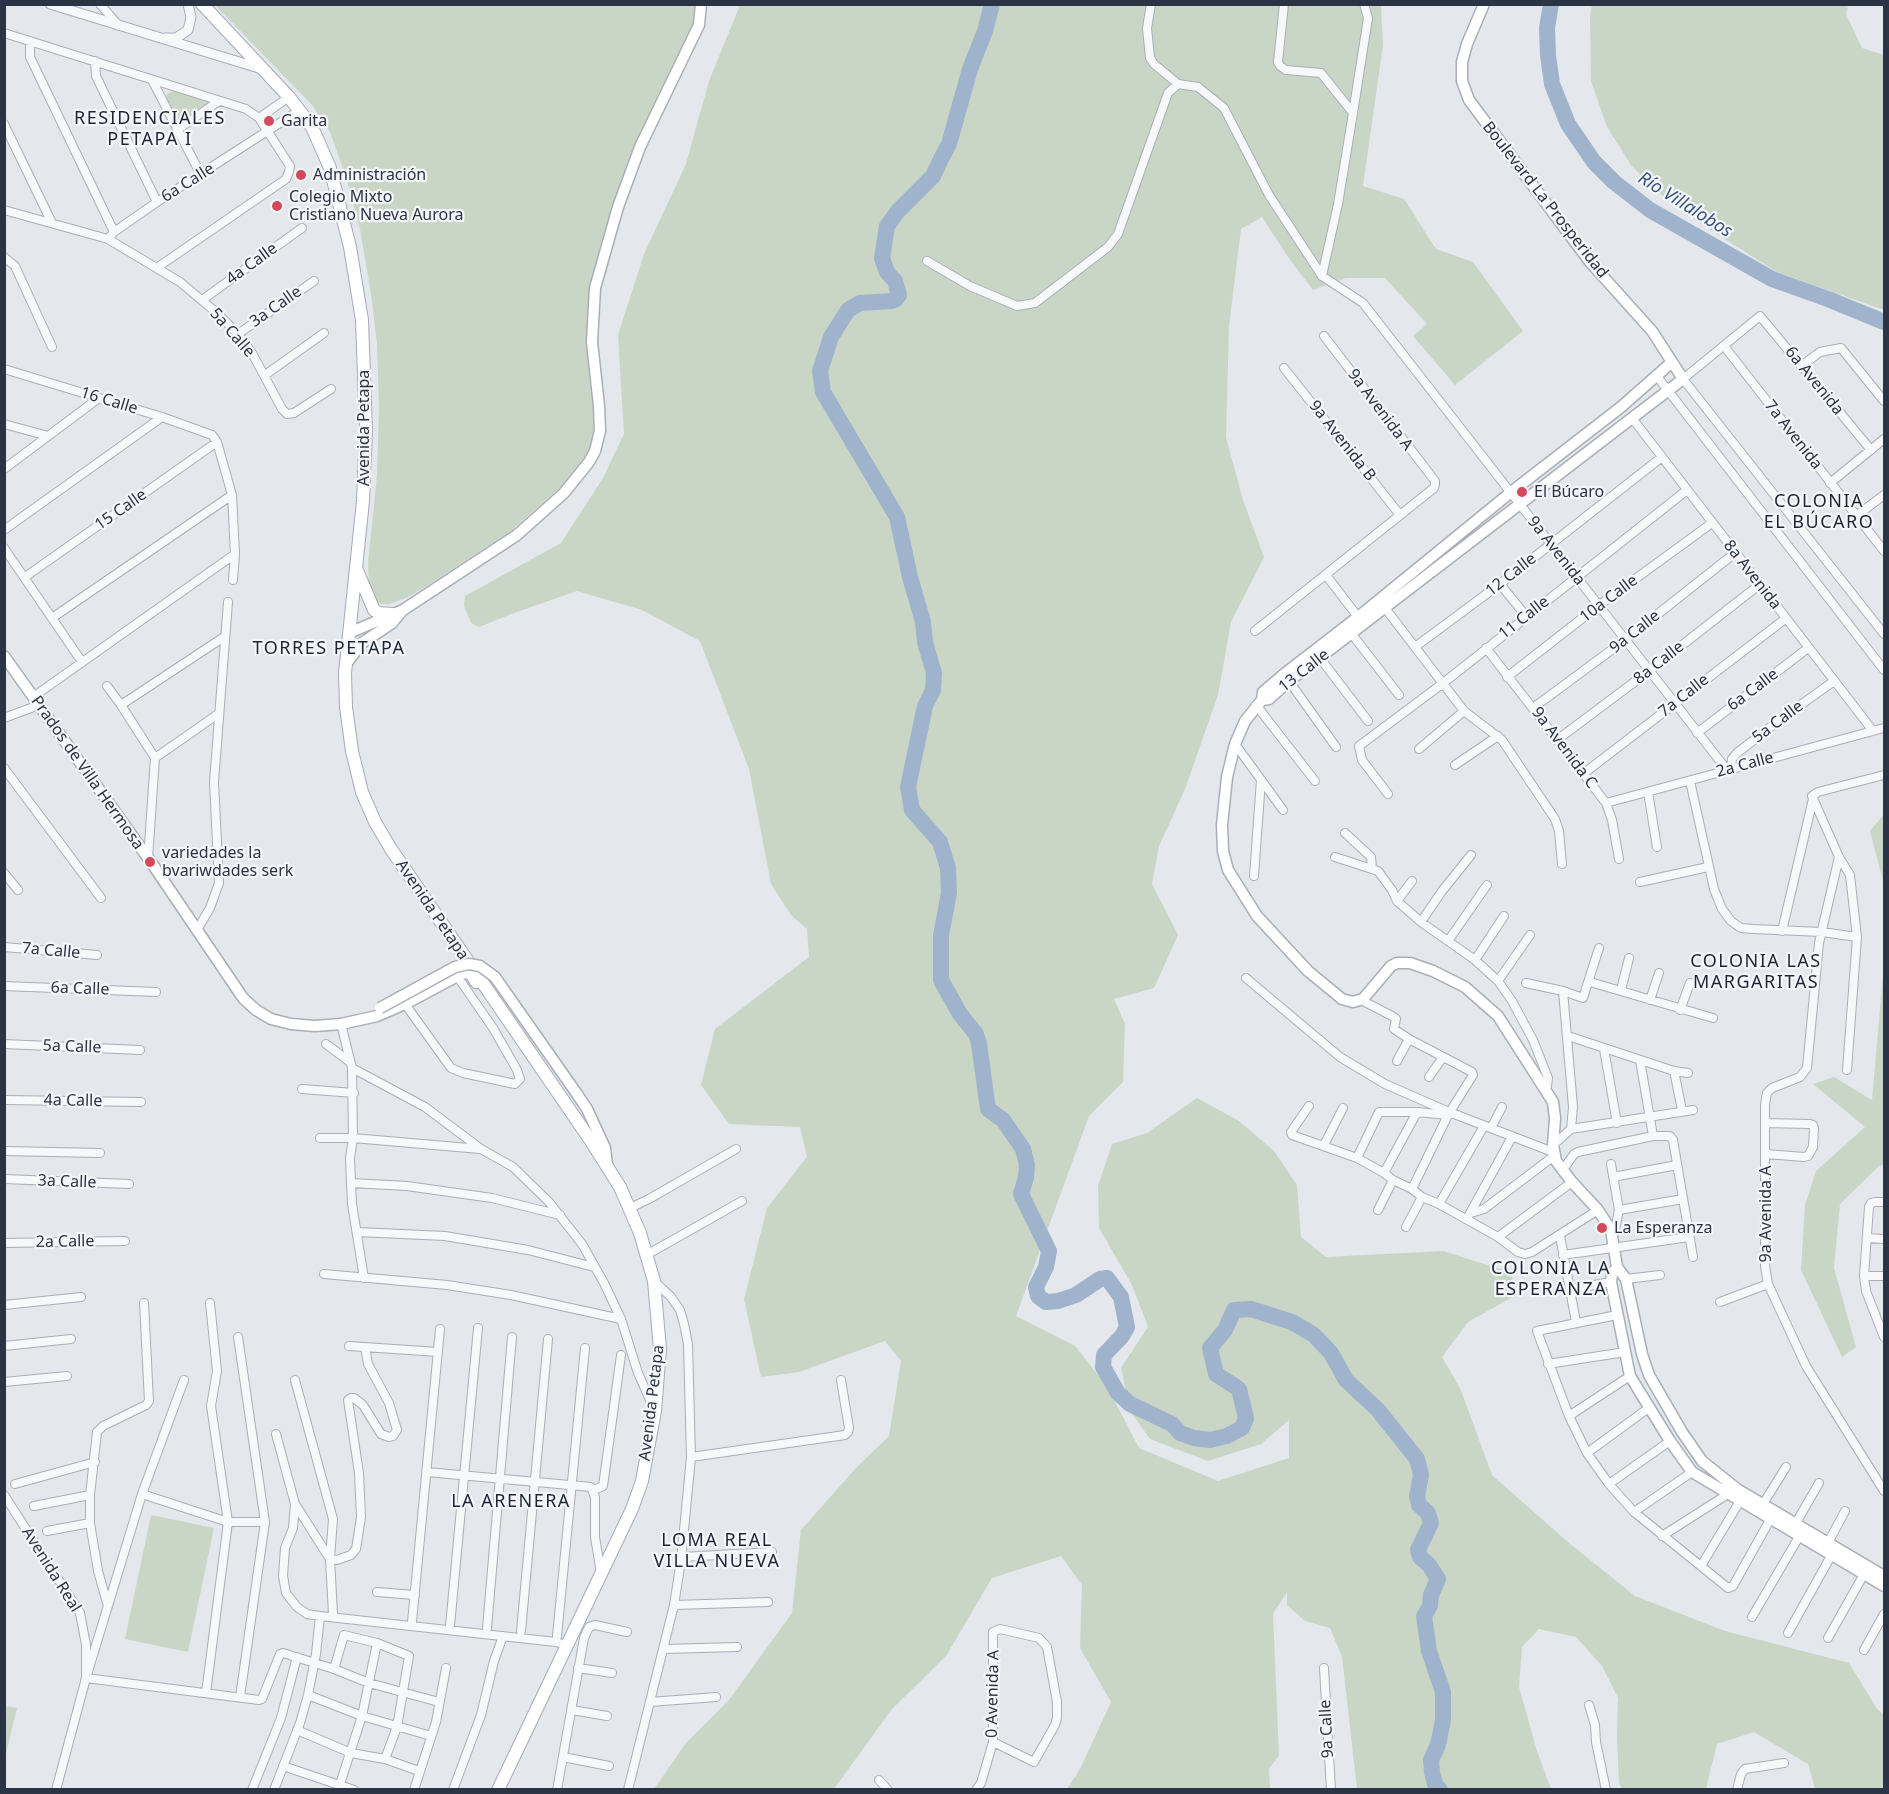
<!DOCTYPE html>
<meta charset="utf-8">
<style>
body{margin:0}
#map{position:relative;width:1889px;height:1794px;overflow:hidden;background:#e4e7ec;font-family:"Noto Sans",sans-serif}
canvas{display:block}
.frame{position:absolute;inset:0;border:6px solid #2b3445;pointer-events:none}
</style>
<div id="map">
<canvas width="1889" height="1794"></canvas>
<div class="frame"></div>
</div>
<script>
const ctx = document.querySelector('canvas').getContext('2d');
ctx.lineJoin = 'round';
function fillPath(path, color) {
  ctx.fillStyle = color;
  ctx.fill(path, 'evenodd');
}
function poly(rows) {
  const path = new Path2D();
  for (const r of rows) {
    path.moveTo(r[0], r[1]);
    for (let i = 2; i < r.length; i += 2) path.lineTo(r[i], r[i + 1]);
  }
  return path;
}
function stroke(path, color, width, dash) {
  ctx.strokeStyle = color;
  ctx.lineWidth = width;
  ctx.lineCap = dash ? 'butt' : 'round';
  ctx.setLineDash(dash || []);
  ctx.stroke(path);
}
function label(font, color, halo, rows, align = 'center') {
  ctx.font = font + ' "Noto Sans",sans-serif';
  ctx.lineWidth = 4.5;
  ctx.setLineDash([]);
  ctx.textBaseline = 'middle';
  ctx.strokeStyle = halo;
  ctx.fillStyle = color;
  for (const [text, x, y, turn = 0] of rows) {
    ctx.save();
    ctx.translate(x, y);
    ctx.rotate((+turn || 0) * Math.PI / 180);
    ctx.textAlign = isNaN(turn) ? turn : align;
    if (halo) ctx.strokeText(text, 0, 0);
    ctx.fillText(text, 0, 0);
    ctx.restore();
  }
}
const green = poly([
 [215,5,697,5,697,24,640,147,595,288,599,406,589,462,511,531,425,587,406,598,389,604,382,604,376,602,369,586,368,563,377,475,379,405,377,344,371,294,360,229,346,177,330,132,312,105],
 [740,5,1381,5,1383,45,1363,186,1404,199,1436,249,1473,262,1523,331,1455,385,1413,336,1427,324,1385,278,1346,278,1313,290,1290,260,1262,217,1241,229,1229,326,1226,437,1243,500,1264,557,1231,622,1218,695,1185,789,1159,846,1152,884,1178,935,1154,988,1114,999,1125,1024,1123,1082,1089,1116,1016,1316,1075,1346,1107,1386,1139,1448,1218,1481,1289,1458,1289,1420,1261,1444,1208,1461,1150,1439,1130,1411,1121,1368,1148,1327,1132,1285,1099,1228,1098,1186,1112,1144,1147,1133,1197,1098,1239,1121,1274,1151,1297,1185,1301,1237,1326,1257,1443,1251,1510,1272,1518,1294,1468,1322,1442,1357,1460,1388,1492,1475,1569,1543,1635,1596,1725,1631,1849,1663,1877,1709,1884,1715,1884,1789,1815,1789,1808,1764,1754,1732,1717,1744,1706,1789,1622,1789,1619,1783,1617,1737,1618,1698,1602,1666,1576,1637,1539,1629,1522,1647,1519,1687,1537,1751,1551,1789,1357,1789,1342,1657,1330,1628,1305,1621,1287,1605,1287,1592,1273,1614,1279,1755,1269,1769,1270,1789,1067,1789,1080,1769,1111,1702,1080,1648,1082,1585,1061,1556,992,1578,946,1656,892,1709,834,1789,654,1789,686,1743,729,1700,792,1613,801,1530,856,1468,889,1436,901,1361,885,1341,799,1372,761,1377,744,1299,767,1208,807,1157,800,1127,729,1124,701,1085,715,1029,809,957,807,929,791,915,771,884,749,769,700,641,642,610,577,591,514,613,479,627,471,623,464,606,465,596,561,543,603,478,624,434,618,335,644,254,686,164,709,81],
 [1592,5,1848,5,1846,14,1862,48,1884,55,1884,310,1777,272,1701,224,1659,193,1631,165,1607,127,1591,81,1590,15],
 [173,91,176,91,211,102,181,122,166,99,167,94],
 [1884,814,1884,885,1870,831],
 [1884,964,1884,1165,1879,1166,1840,1204,1834,1268,1856,1347,1842,1357,1801,1270,1805,1205,1816,1171,1865,1127,1813,1084,1834,1077,1872,1100],
 [151,1515,214,1528,188,1652,125,1639],
 [5,1706,17,1708,5,1758,4,1706]
]);
const river = poly([
 [992,4,985,31,970,69,949,144,942,157,933,176,898,211,887,226,882,258,887,272,895,281,899,295,896,299,892,301,860,303,848,310,831,337,820,371,823,392,897,517,910,577,923,622,925,642,934,673,933,690,925,706,908,787,912,810,940,842,948,868,949,893,941,935,941,980,960,1014,976,1034,979,1044,988,1109,1003,1120,1023,1149,1027,1165,1026,1177,1021,1194,1049,1251,1046,1267,1036,1287,1038,1296,1046,1302,1058,1301,1076,1295,1100,1279,1107,1278,1121,1297,1127,1327,1122,1336,1104,1355,1103,1367,1118,1393,1130,1404,1172,1424,1180,1433,1194,1438,1210,1440,1227,1436,1242,1428,1246,1418,1239,1389,1216,1374,1210,1348,1225,1330,1234,1310,1251,1309,1292,1322,1314,1335,1331,1353,1346,1380,1378,1410,1417,1459,1421,1475,1417,1496,1419,1505,1428,1513,1431,1523,1418,1550,1420,1557,1429,1565,1438,1579,1431,1595,1430,1606,1424,1616,1429,1651,1443,1692,1443,1720,1438,1745,1431,1760,1432,1772,1435,1784,1440,1790],
 [1551,4,1547,28,1548,55,1552,84,1568,124,1594,162,1614,182,1650,210,1772,279,1828,299,1884,322]
]);
const minor = poly([
 [100,4,119,26],
 [1151,4,1147,28,1150,58,1154,64,1178,84],
 [1284,4,1278,62,1280,66,1286,70,1321,73,1353,113],
 [4,33,246,109,259,118,290,166,289,172,286,179,158,267],
 [30,41,30,57,114,232],
 [95,61,96,76,157,202],
 [152,80,201,175],
 [259,118,289,97],
 [4,124,52,223],
 [177,130,219,101],
 [4,210,108,239,180,282,217,313,238,334,252,353,282,409,287,414,294,413,331,389],
 [108,239,114,232,157,202,300,110],
 [4,257,15,266,52,347],
 [927,261,970,286,1017,306,1035,303,1108,247,1118,234,1168,93,1178,84,1198,87,1224,108,1269,195,1322,276,1363,303,1727,770],
 [1322,276,1338,204,1353,113,1368,18,1364,4],
 [202,300,302,228],
 [238,334,314,281],
 [1724,346,1884,551],
 [1801,366,1820,352,1841,348,1884,401],
 [1284,368,1400,515],
 [4,369,162,417,212,435,217,442,232,495,235,554,233,580],
 [265,375,324,333],
 [1656,375,1884,670],
 [1632,418,1873,731],
 [4,424,48,436],
 [1871,450,1760,316,1683,379,1884,634],
 [4,469,99,398],
 [1830,483,1884,439],
 [1856,516,1884,495],
 [4,530,162,417],
 [4,548,82,662],
 [1326,575,1361,621],
 [25,577,217,442],
 [1500,584,1526,616],
 [1385,608,1464,711,1502,740,1555,819,1559,831,1562,864],
 [52,618,232,495],
 [1255,631,1434,488,1435,485,1435,481,1324,336],
 [1351,633,1399,695],
 [1415,647,1500,584,1662,457],
 [1486,648,1606,803,1612,820,1619,859],
 [1320,658,1368,721],
 [1507,677,1598,606,1712,523],
 [1289,681,1336,747],
 [107,686,121,705,155,758,148,859],
 [33,697,235,554],
 [121,705,224,637],
 [1256,705,1315,781],
 [1533,708,1625,640,1735,553],
 [4,718,39,705],
 [1697,733,1808,648],
 [1557,740,1649,671,1759,585],
 [1235,744,1283,810],
 [1419,749,1464,711],
 [155,758,218,714],
 [1455,765,1498,736],
 [4,768,101,898],
 [1731,769,1732,759,1737,753,1777,722,1834,681],
 [1583,774,1785,619],
 [1690,781,1714,889,1722,909,1731,921,1741,928,1753,929,1822,932,1857,937],
 [1648,792,1657,847],
 [1388,794,1362,760,1359,746,1442,684,1687,490],
 [1606,803,1884,728],
 [1345,833,1371,857,1372,868],
 [1335,857,1378,871,1392,890,1397,901,1421,922,1475,960,1498,981,1512,1001,1533,1040,1548,1078,1547,1086,1544,1088],
 [1839,857,1819,943,1807,1068,1800,1077,1772,1088,1767,1093,1765,1104,1765,1266,1768,1284,1806,1366,1884,1491],
 [4,873,18,890],
 [1254,876,1261,780],
 [1640,882,1708,867],
 [1397,901,1412,881],
 [1421,922,1442,891,1471,855],
 [197,930,210,908,219,883,214,782,228,602],
 [1782,931,1813,799],
 [1448,941,1487,885],
 [4,947,97,955],
 [1475,960,1504,916],
 [1246,978,1340,1057,1385,1084,1449,1112,1553,1152],
 [1498,981,1530,935],
 [1590,982,1713,1018],
 [1526,983,1563,991,1583,998,1599,948],
 [4,986,156,992],
 [1621,990,1629,958],
 [1361,1000,1394,1017,1396,1019,1394,1029,1409,1039,1472,1072,1473,1075,1448,1115,1412,1189],
 [1650,1000,1659,973],
 [405,1004,451,1068,463,1073,515,1084,520,1079,517,1070,493,1028,457,976],
 [1680,1010,1690,983],
 [341,1024,352,1068,353,1138,350,1158,351,1183,352,1204,364,1278],
 [1568,1036,1674,1071,1688,1073],
 [4,1044,140,1050],
 [326,1044,350,1062],
 [1604,1049,1617,1123],
 [1640,1060,1653,1136],
 [1397,1061,1409,1039],
 [352,1068,425,1107,481,1149,513,1167,549,1202,582,1244,604,1283,621,1319,638,1373,654,1409],
 [1847,1070,1857,937,1850,875,1839,857,1812,796,1818,792,1884,775],
 [1674,1071,1682,1110],
 [1429,1077,1443,1057],
 [302,1089,354,1093],
 [4,1100,141,1102],
 [1309,1106,1291,1132,1292,1135,1357,1158,1384,1173,1393,1180,1412,1189,1422,1197,1439,1204,1498,1237,1518,1252,1525,1254,1532,1252,1598,1210],
 [1765,1123,1810,1124,1813,1125,1814,1128,1813,1147,1808,1156,1804,1157,1766,1154],
 [1491,1128,1502,1107],
 [1571,1129,1693,1110],
 [320,1138,353,1138,480,1149],
 [1324,1145,1343,1108],
 [1553,1145,1571,1129,1573,1107,1563,991],
 [4,1151,100,1153],
 [1357,1158,1379,1112,1417,1112,1448,1115],
 [1562,1171,1574,1154,1578,1152,1653,1136,1670,1136,1673,1140,1693,1257],
 [1384,1173,1417,1112],
 [1613,1177,1677,1165],
 [4,1179,129,1184],
 [351,1183,407,1186,492,1198,560,1215],
 [1884,1202,1875,1202,1871,1203,1869,1207,1864,1276,1866,1291,1884,1337],
 [1439,1204,1484,1126],
 [630,1208,649,1199,736,1149],
 [1378,1210,1393,1180],
 [1619,1210,1683,1199],
 [1471,1213,1484,1209,1554,1156],
 [1469,1215,1512,1137],
 [1406,1227,1422,1197],
 [1611,1230,1616,1225,1619,1210,1611,1164],
 [357,1232,445,1236,528,1250,594,1267],
 [1560,1236,1576,1322],
 [1498,1237,1572,1182],
 [1867,1238,1884,1239],
 [4,1243,125,1241],
 [648,1254,742,1201],
 [1563,1255,1689,1237],
 [324,1274,447,1285,511,1295,621,1319],
 [1864,1276,1884,1276],
 [1626,1279,1660,1275],
 [1571,1289,1611,1282],
 [1720,1302,1768,1284],
 [4,1305,81,1297],
 [1617,1315,1537,1331,1569,1416,1587,1453,1609,1484,1634,1512,1728,1588,1733,1586,1771,1518],
 [238,1337,265,1522,240,1697],
 [4,1346,71,1339],
 [349,1346,438,1352],
 [1548,1364,1625,1352],
 [184,1380,142,1494,86,1678,259,1700,262,1699,280,1654,283,1653,334,1669,369,1683,439,1702],
 [295,1380,333,1519,330,1559,333,1614],
 [4,1382,67,1376],
 [1569,1416,1630,1376],
 [276,1434,295,1504,293,1528,285,1548,283,1576,286,1593,297,1607,307,1614,320,1616,556,1642,566,1645],
 [1587,1453,1650,1407],
 [691,1457,845,1435,848,1432,849,1428,841,1380],
 [427,1472,591,1487,595,1497,595,1537,601,1573],
 [15,1484,95,1462],
 [1609,1484,1670,1441],
 [594,1490,603,1486,621,1355],
 [142,1494,228,1522,265,1522],
 [4,1495,80,1613,86,1645,86,1678,56,1790],
 [295,1504,330,1559,337,1560,351,1555,356,1549,361,1517,359,1473,348,1400,351,1398,354,1398,363,1405,381,1434,389,1437,393,1436,397,1430,389,1403,368,1364,365,1347],
 [1763,1504,1786,1467],
 [34,1506,90,1495],
 [1634,1512,1692,1472],
 [1796,1523,1819,1483],
 [47,1531,90,1523],
 [1662,1536,1728,1494],
 [1828,1543,1845,1511],
 [682,1557,772,1552],
 [1701,1566,1740,1501],
 [377,1592,415,1595],
 [107,1603,98,1571,90,1523,90,1495,97,1432,103,1426,146,1405,149,1401,144,1303],
 [674,1605,768,1602],
 [1752,1617,1800,1535],
 [412,1622,440,1329],
 [450,1626,478,1328],
 [487,1628,512,1337],
 [521,1631,548,1339],
 [1788,1633,1832,1554],
 [557,1636,585,1348],
 [1828,1638,1864,1574],
 [664,1649,737,1647],
 [1864,1650,1884,1614],
 [578,1668,612,1673],
 [1324,1668,1331,1790],
 [334,1669,344,1635,377,1643,409,1656,397,1727,385,1759],
 [206,1693,228,1522,211,1406,217,1371,210,1303],
 [308,1695,362,1716,431,1736],
 [650,1702,716,1697],
 [1589,1705,1595,1725,1596,1742,1606,1790],
 [572,1710,607,1716],
 [297,1730,351,1753,385,1759,419,1771],
 [563,1757,609,1766],
 [283,1766,354,1790],
 [879,1780,888,1790],
 [340,1784,362,1716,377,1643],
 [252,1790,281,1718,297,1657],
 [274,1790,300,1723,308,1695,316,1654,320,1616],
 [414,1790,436,1722,446,1668],
 [453,1790,481,1715,494,1661,503,1636],
 [557,1790,584,1638,589,1627,595,1625,627,1632],
 [628,1790,674,1605,681,1561,691,1457,688,1344,684,1324,680,1310,671,1297,654,1281],
 [976,1790,981,1783,993,1742,993,1632,1000,1629,1039,1638,1047,1647,1057,1702,1057,1718,1055,1725,1034,1762,993,1742],
 [1737,1790,1741,1774,1745,1769,1784,1763]
]);
const tertiary = poly([
 [50,4,262,69],
 [165,38,176,38,188,30,191,17,188,4]
]);
const secondary = poly([
 [349,633,403,610,517,535,564,493,589,462,595,451,600,431,599,406,592,342,595,288,618,207,640,147,699,25,701,4],
 [4,656,153,865,243,998,256,1010,271,1019,291,1024,315,1026,341,1024,377,1016,405,1004,463,973,470,974,476,983],
 [346,664,362,643,392,623,401,612],
 [1262,700,1245,721,1235,744,1227,777,1222,825,1223,851,1228,870,1257,916,1308,971,1342,999,1353,1002,1363,999,1391,966,1397,963,1410,963,1433,971,1465,987,1498,1016,1553,1102,1555,1118,1553,1145,1556,1161,1572,1182,1598,1210,1611,1230,1617,1267,1612,1274,1611,1282,1630,1376,1670,1441,1692,1472,1884,1586],
 [1262,700,1269,699,1289,681,1683,379,1652,331,1590,262,1469,100,1462,81,1462,62,1467,44,1484,4],
 [1262,700,1263,692,1283,675,1358,617,1510,493,1621,407,1671,363],
 [577,1094,587,1109,605,1148,607,1165],
 [1617,1267,1626,1279,1642,1354,1649,1375,1682,1432,1702,1461,1737,1489,1884,1576]
]);
const primary = poly([
 [202,4,289,97,312,127,330,168,350,247,362,320,366,430,363,501,345,673,346,707,352,751,362,792,375,822,391,849,591,1141,620,1187,640,1233,654,1281,660,1349,655,1411,642,1481,632,1509,498,1790],
 [356,568,374,610,379,613,392,614]
]);
const secondaryBridge = poly([
 [380,1008,455,967,469,964,480,966,495,977,577,1094]
]);
const markers = [
 [269,121,6,"#d1495b"],
 [301,175,6,"#d1495b"],
 [277,206,6,"#d1495b"],
 [1522,492,6,"#d1495b"],
 [150,862,6,"#d1495b"],
 [1602,1228,6,"#d1495b"]
];
const poiNames = [
 ["Garita",281,121],
 ["Administración",313,175],
 ["Colegio Mixto",289,197],
 ["Cristiano Nueva Aurora",289,215],
 ["El Búcaro",1534,492],
 ["variedades la",162,853],
 ["bvariwdades serk",162,871],
 ["La Esperanza",1614,1228]
];
const streetNames = [
 ["6a Calle",188,183,-32],
 ["Boulevard La Prosperidad",1545,200,52],
 ["4a Calle",252,264,-36],
 ["3a Calle",276,307,-35],
 ["5a Calle",232,333,49],
 ["6a Avenida",1814,381,51],
 ["16 Calle",109,401,17],
 ["9a Avenida A",1380,410,53],
 ["Avenida Petapa",364,428,-90],
 ["7a Avenida",1793,435,52],
 ["9a Avenida B",1342,441,52],
 ["15 Calle",121,510,-35],
 ["9a Avenida",1556,551,52],
 ["12 Calle",1511,575,-38],
 ["8a Avenida",1752,575,52],
 ["10a Calle",1609,599,-37],
 ["11 Calle",1524,618,-38],
 ["9a Calle",1635,632,-38],
 ["8a Calle",1659,663,-38],
 ["13 Calle",1304,671,-38],
 ["6a Calle",1753,690,-37],
 ["7a Calle",1684,696,-38],
 ["5a Calle",1778,722,-37],
 ["9a Avenida C",1564,748,53],
 ["2a Calle",1745,765,-15],
 ["Prados de Villa Hermosa",87,773,55],
 ["Avenida Petapa",432,910,56],
 ["7a Calle",51,951,5],
 ["6a Calle",80,989,2],
 ["5a Calle",72,1047,2],
 ["4a Calle",73,1101,1],
 ["3a Calle",67,1182,2],
 ["9a Avenida A",1766,1214,-90],
 ["2a Calle",65,1242,-1],
 ["Avenida Petapa",652,1403,-83],
 ["Avenida Real",51,1570,58],
 ["0 Avenida A",993,1694,-89],
 ["9a Calle",1327,1729,-93]
];
const neighbourhoodNames = [
 ["RESIDENCIALES",150,119],
 ["PETAPA I",150,140],
 ["COLONIA",1819,502],
 ["EL BÚCARO",1819,523],
 ["TORRES PETAPA",329,649],
 ["COLONIA LAS",1756,962],
 ["MARGARITAS",1756,983],
 ["COLONIA LA",1551,1269],
 ["ESPERANZA",1551,1290],
 ["LA ARENERA",511,1502],
 ["LOMA REAL",717,1541],
 ["VILLA NUEVA",717,1562]
];
const waterNames = [
 ["Río Villalobos",1685,205,32]
];
fillPath(green, '#c9d6c5');
stroke(river, '#9fb4cc', 16);
stroke(minor, '#a9aeb7', 10);
stroke(tertiary, '#a9aeb7', 11);
stroke(secondary, '#a9aeb7', 13);
stroke(primary, '#a3abb8', 14);
stroke(minor, '#f7f8fa', 8);
stroke(tertiary, '#f7f8fa', 9);
stroke(secondary, '#fff', 10);
stroke(primary, '#fff', 12);
stroke(secondaryBridge, '#a9aeb7', 13, []);
stroke(secondaryBridge, '#fff', 10);
for (const [x, y, r, color] of markers) {
  const dot = new Path2D();
  dot.arc(x, y, r, 0, 2 * Math.PI);
  ctx.fillStyle = color;
  ctx.fill(dot);
  stroke(dot, '#f4f6f9', 2);
}
label('16px', '#2b3445', '#f4f6f9', poiNames, 'left');
label('16px', '#2b3445', '#f4f6f9', streetNames);
ctx.letterSpacing = '1.5px';
label('18px', '#1d2536', '#f4f6f9', neighbourhoodNames);
ctx.letterSpacing = '0px';
label('italic 18px', '#34527a', '#f4f6f9', waterNames);
</script>
